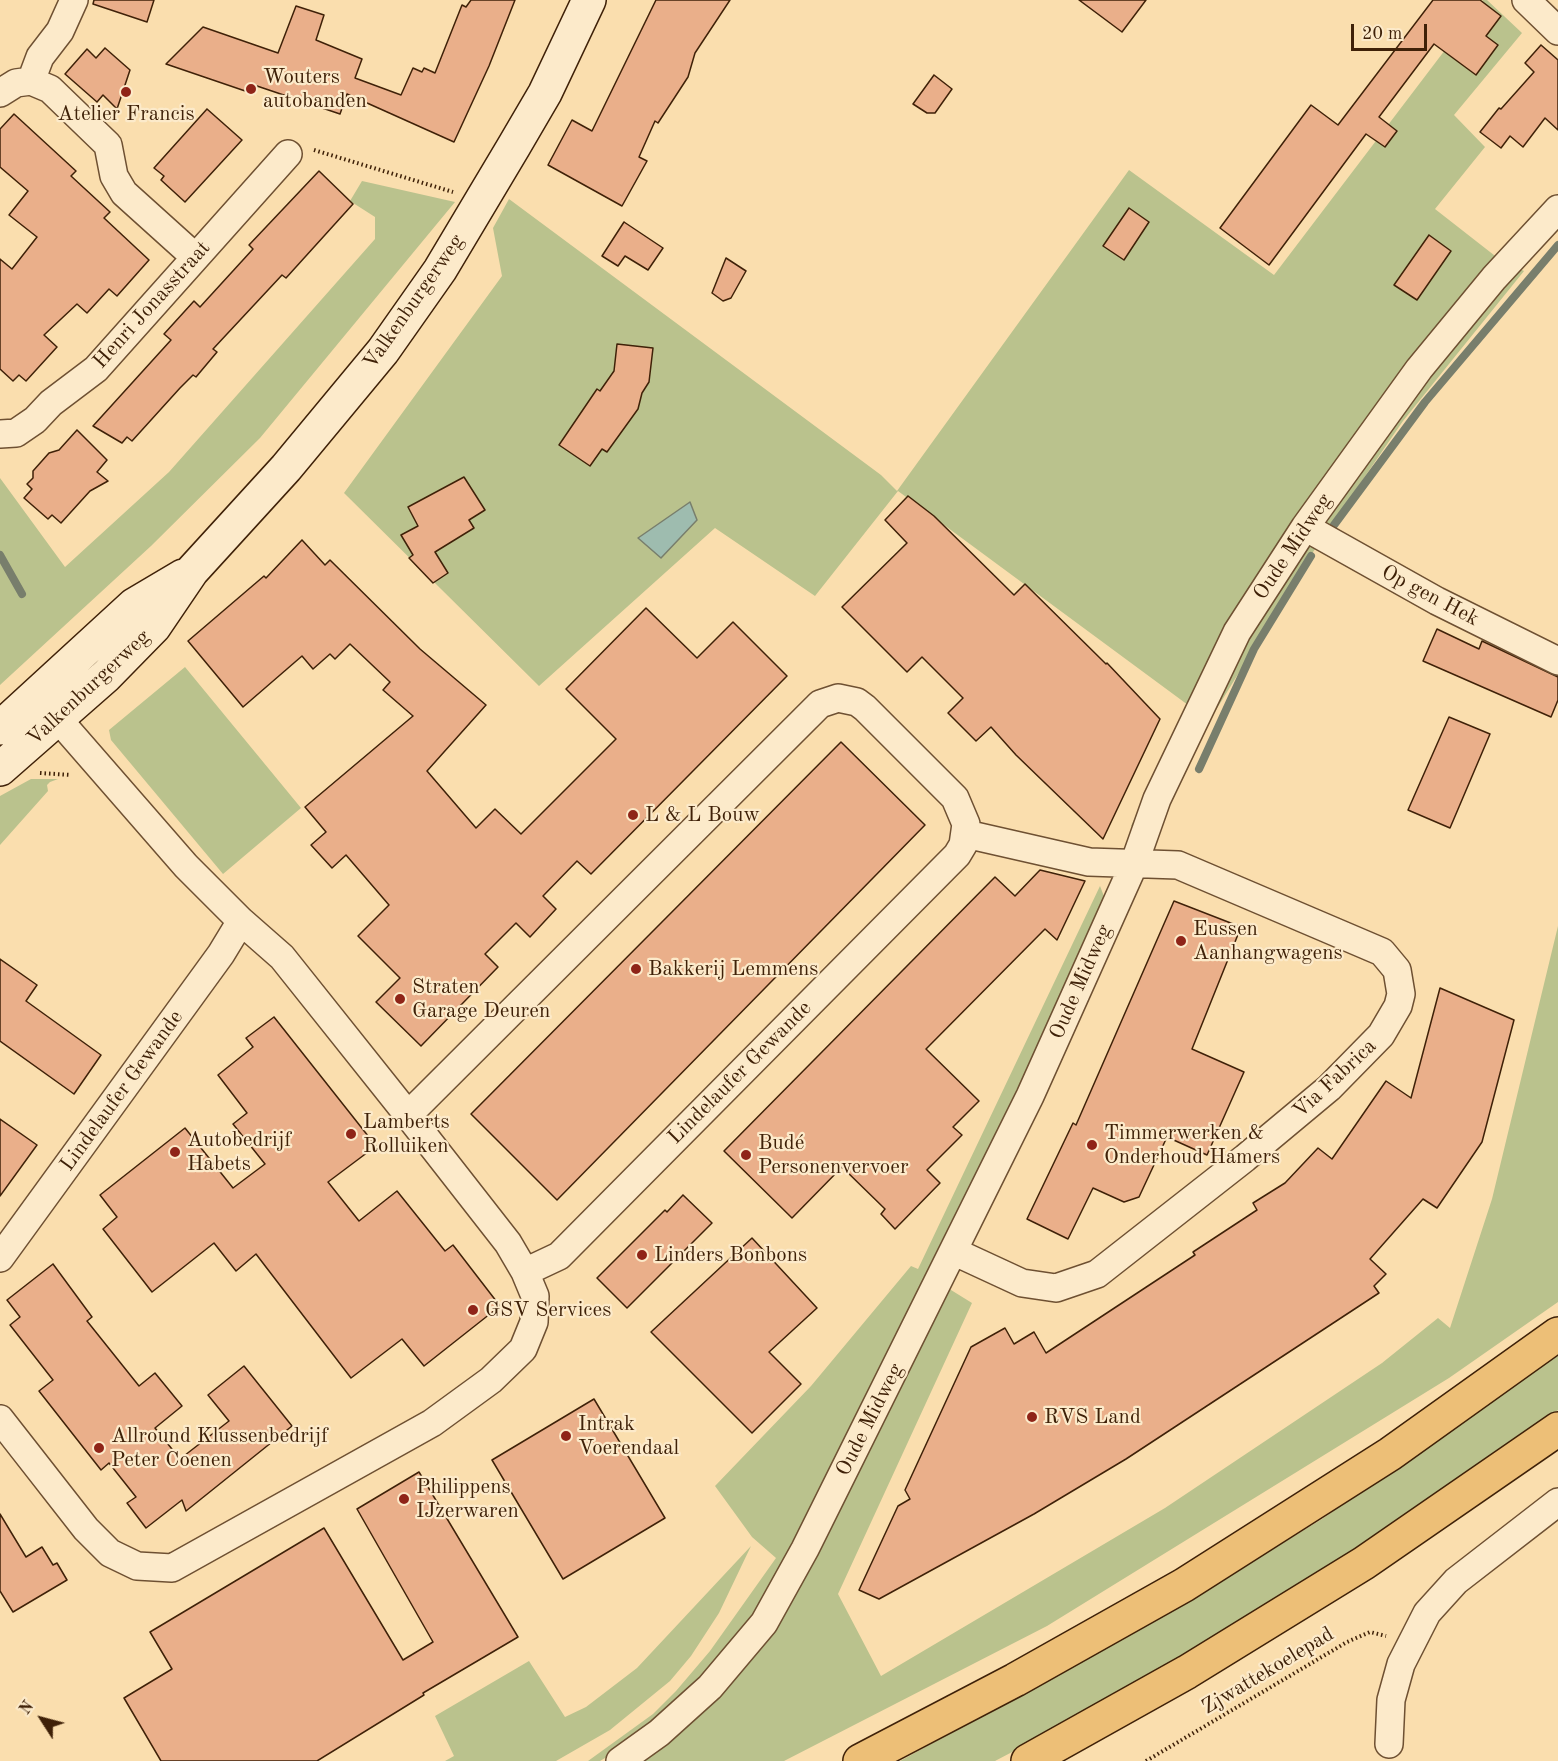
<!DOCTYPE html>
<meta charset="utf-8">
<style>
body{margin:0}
#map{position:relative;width:1558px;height:1761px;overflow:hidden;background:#fadeae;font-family:"Old Standard TT",serif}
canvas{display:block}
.north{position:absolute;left:12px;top:1689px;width:60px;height:60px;-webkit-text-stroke:4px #fceaca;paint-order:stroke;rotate:306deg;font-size:16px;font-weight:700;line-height:24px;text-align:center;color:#3f2108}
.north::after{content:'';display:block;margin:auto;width:21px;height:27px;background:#3f2108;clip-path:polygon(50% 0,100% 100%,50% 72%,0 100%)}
.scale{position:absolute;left:1351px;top:24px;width:76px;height:27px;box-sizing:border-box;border:3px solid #3f2108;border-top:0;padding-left:8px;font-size:18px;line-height:21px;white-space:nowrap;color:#3f2108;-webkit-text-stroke:4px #fceaca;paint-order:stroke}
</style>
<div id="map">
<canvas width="1558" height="1761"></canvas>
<div class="north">N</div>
<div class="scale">20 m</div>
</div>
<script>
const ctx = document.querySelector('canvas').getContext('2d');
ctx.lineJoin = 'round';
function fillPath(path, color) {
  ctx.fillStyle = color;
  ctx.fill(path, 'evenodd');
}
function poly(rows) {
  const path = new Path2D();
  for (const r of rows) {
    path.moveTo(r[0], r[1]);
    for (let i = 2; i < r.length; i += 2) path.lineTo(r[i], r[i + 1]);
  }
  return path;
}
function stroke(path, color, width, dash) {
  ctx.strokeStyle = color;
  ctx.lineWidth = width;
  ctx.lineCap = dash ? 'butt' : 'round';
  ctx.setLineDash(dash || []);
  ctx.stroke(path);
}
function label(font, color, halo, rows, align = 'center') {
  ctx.font = font + ' "Old Standard TT",serif';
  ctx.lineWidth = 4.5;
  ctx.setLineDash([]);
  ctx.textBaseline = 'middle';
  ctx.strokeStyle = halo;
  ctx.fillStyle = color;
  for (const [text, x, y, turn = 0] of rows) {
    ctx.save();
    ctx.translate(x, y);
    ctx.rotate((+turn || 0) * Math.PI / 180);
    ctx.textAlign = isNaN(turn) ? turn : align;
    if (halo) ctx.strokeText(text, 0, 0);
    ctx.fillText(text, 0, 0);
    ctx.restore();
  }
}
const green = poly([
 [1483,0,1487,0,1522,33,1454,115,1485,147,1435,209,1499,259,1524,271,1403,421,1313,552,1208,723,1155,837,1131,826,1188,705,898,491,815,596,715,528,539,686,344,493,502,276,493,228,509,199,881,475,897,491,1129,170,1274,275],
 [362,181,455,202,260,438,151,546,0,685,0,478,65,567,169,472,375,239,375,217,350,201],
 [185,667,301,808,223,874,111,740,109,730],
 [31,779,58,779,50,782,47,785,48,791,0,845,0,796],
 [1100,886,1105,899,1102,912,930,1277,972,1303,838,1594,881,1676,1165,1508,1382,1363,1438,1318,1450,1328,1492,1199,1558,926,1558,1302,1449,1378,1047,1626,784,1761,643,1761,756,1613,703,1677,671,1707,615,1752,600,1761,588,1761,653,1714,676,1691,710,1651,776,1558,752,1537,715,1486,811,1386,911,1266,918,1269],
 [1558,1353,1558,1410,1447,1490,1264,1609,1096,1708,995,1761,900,1761,1170,1612,1322,1519],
 [751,1546,719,1613,691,1656,670,1681,610,1730,556,1761,445,1761,454,1756,435,1716,529,1661,565,1717,586,1707,637,1668]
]);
const water = poly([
 [690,502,697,520,661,558,638,538,690,502]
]);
const stream = poly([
 [1334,525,1425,402,1558,245],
 [0,555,22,594],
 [1199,769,1254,649,1311,556]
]);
const building = poly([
 [94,0,154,0,147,22,93,4,94,0],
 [471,0,515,0,489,66,454,142,347,94,340,114,257,86,254,94,166,64,203,27,278,53,296,6,324,15,316,40,362,59,355,78,401,95,413,68,422,72,424,68,435,73,462,5,466,7,471,0],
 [656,0,730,0,695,53,688,77,658,123,655,121,639,157,647,161,622,206,548,165,572,120,592,131,656,0],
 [1079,0,1146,0,1122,32,1079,0],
 [1433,0,1480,0,1501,16,1486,36,1498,45,1476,75,1434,44,1379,117,1397,131,1385,147,1366,134,1269,265,1220,228,1311,105,1338,125,1433,0],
 [1541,45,1558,60,1558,130,1545,118,1523,147,1510,136,1501,148,1480,132,1499,108,1501,109,1534,72,1525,63,1541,45],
 [105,48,130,70,117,109,103,95,97,102,65,74,87,49,96,58,105,48],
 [934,75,952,89,935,113,927,113,913,104,934,75],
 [207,109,242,140,185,202,161,180,164,176,154,168,207,109],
 [14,114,76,171,71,176,110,212,104,218,149,260,117,296,109,289,87,313,77,304,44,335,57,347,26,381,19,375,13,381,0,369,0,259,12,269,37,237,9,215,28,191,0,167,0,129,14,114],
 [319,171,353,204,286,278,282,275,213,349,217,352,196,377,193,375,180,388,132,441,127,437,122,443,93,426,171,340,164,334,194,301,200,307,253,249,249,245,319,171],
 [1129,208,1149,222,1124,260,1103,246,1129,208],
 [624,222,663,248,648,270,625,256,618,266,602,256,624,222],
 [1429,235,1451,251,1417,300,1394,285,1429,235],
 [726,258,746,271,731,298,723,301,712,293,726,258],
 [617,344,653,348,649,382,642,393,638,409,607,452,602,449,590,466,559,445,597,389,600,391,614,371,617,344],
 [77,430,107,460,97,472,108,481,90,491,61,523,52,515,48,519,24,498,32,489,27,484,33,478,33,471,49,453,59,450,77,430],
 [464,477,485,510,469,520,474,528,435,552,448,573,433,583,409,558,413,555,401,535,418,526,408,507,464,477],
 [908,496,934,516,1014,595,1025,584,1106,664,1107,663,1160,719,1103,839,1016,755,991,727,976,741,948,713,963,698,922,657,907,672,842,607,907,543,885,520,908,496],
 [302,540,325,565,330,560,420,649,486,705,427,771,476,828,495,809,521,834,616,739,566,689,646,608,697,658,733,622,787,676,591,874,577,861,543,896,556,909,530,937,516,923,485,954,498,967,421,1046,376,1002,400,978,358,936,389,905,346,855,332,868,311,845,326,832,305,807,413,716,383,690,390,682,350,644,335,659,330,654,313,669,302,656,243,707,188,641,264,576,266,578,302,540],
 [1437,629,1479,649,1482,641,1558,677,1558,700,1551,717,1423,661,1437,629],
 [1449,717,1490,734,1450,828,1408,810,1449,717],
 [841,742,925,825,557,1200,471,1114,841,742],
 [1040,870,1085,881,1057,940,1045,929,926,1049,979,1101,953,1127,962,1135,927,1170,940,1183,895,1229,881,1214,885,1209,842,1167,792,1218,724,1151,995,877,1015,896,1040,870],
 [1174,901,1241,927,1192,1049,1244,1072,1207,1155,1167,1137,1139,1197,1124,1202,1093,1188,1068,1239,1027,1219,1073,1123,1076,1125,1174,901],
 [0,959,37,985,26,1001,101,1055,74,1094,0,1041,0,959],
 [1440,988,1514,1020,1482,1142,1437,1208,1423,1199,1370,1259,1386,1274,1374,1286,1379,1293,1126,1459,1034,1514,879,1599,859,1590,898,1506,910,1499,905,1490,971,1347,1005,1328,1014,1344,1034,1332,1046,1353,1195,1255,1193,1252,1257,1210,1253,1203,1285,1183,1318,1148,1332,1159,1386,1081,1411,1098,1440,988],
 [274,1017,376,1146,328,1182,359,1221,397,1191,445,1251,453,1245,500,1306,424,1366,402,1339,351,1378,256,1254,236,1271,214,1243,152,1292,103,1229,117,1217,100,1195,185,1128,233,1188,265,1164,233,1124,247,1113,218,1075,253,1047,246,1038,274,1017],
 [0,1119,37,1145,0,1196,0,1119],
 [683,1195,712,1223,627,1308,597,1278,665,1210,667,1212,683,1195],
 [752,1238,817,1308,769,1352,801,1384,752,1433,651,1332,752,1238],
 [53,1264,92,1317,87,1321,139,1386,155,1373,182,1406,155,1428,180,1459,229,1421,208,1395,244,1366,292,1426,186,1511,182,1500,146,1528,127,1503,136,1497,109,1463,101,1470,39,1391,53,1380,10,1325,20,1317,7,1300,53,1264],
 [594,1399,665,1518,563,1579,492,1460,594,1399],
 [419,1472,518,1637,423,1693,424,1695,317,1761,161,1761,124,1698,172,1669,150,1632,324,1528,403,1660,433,1642,357,1509,419,1472],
 [0,1514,26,1557,42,1547,53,1565,57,1563,67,1580,13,1612,0,1591,0,1514]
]);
const path = poly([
 [314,150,453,192],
 [40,773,71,775],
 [1146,1761,1347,1642,1370,1632,1386,1636]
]);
const minor = poly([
 [1526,0,1558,31],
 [31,81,50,89,108,145,114,176,124,193,195,257],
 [0,93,16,83,31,81,40,57,60,31,74,0],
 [0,434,16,433,35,420,51,403,96,369,288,154],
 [1305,527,1437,601,1558,661],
 [408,1115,820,704,838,698,857,702,865,708,955,798,966,824,963,845,957,855,559,1256,525,1272],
 [955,1252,1022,1283,1056,1288,1097,1274,1245,1158,1329,1088,1381,1035,1398,1006,1401,994,1397,970,1382,952,1178,865,1089,862,966,834],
 [0,1258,221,954,241,921],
 [0,1419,86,1529,110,1553,137,1566,172,1568,432,1423,491,1380,523,1349,534,1322,535,1296,525,1272,508,1243,408,1115,282,957,241,921,186,866,44,703],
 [1389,1744,1391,1700,1401,1664,1427,1613,1456,1581,1558,1502],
 [620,1761,659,1733,710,1687,764,1623,805,1549,1030,1096,1134,864,1157,799,1237,632,1305,527,1419,369,1494,278,1558,209]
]);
const secondary = poly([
 [0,728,134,605,183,576],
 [0,769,106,676,154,627,192,571,286,468,383,351,440,270,514,146,545,93,589,0]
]);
const motorway = poly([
 [860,1761,1015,1680,1184,1585,1390,1454,1558,1334],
 [1028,1761,1187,1672,1364,1563,1558,1429]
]);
const markers = [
 [251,89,6,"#8f2418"],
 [126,92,6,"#8f2418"],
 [633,815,6,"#8f2418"],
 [1181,941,6,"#8f2418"],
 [636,969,6,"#8f2418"],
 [400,999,6,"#8f2418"],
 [351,1134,6,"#8f2418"],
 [1092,1145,6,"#8f2418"],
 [175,1152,6,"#8f2418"],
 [746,1155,6,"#8f2418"],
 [642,1255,6,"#8f2418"],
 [473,1310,6,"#8f2418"],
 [1032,1417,6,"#8f2418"],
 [566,1436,6,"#8f2418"],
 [99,1448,6,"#8f2418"],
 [404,1499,6,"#8f2418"]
];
const poiNames = [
 ["Wouters",263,77],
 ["autobanden",263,101],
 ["Atelier Francis",126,114,"center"],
 ["L & L Bouw",645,815],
 ["Eussen",1193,929],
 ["Aanhangwagens",1193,953],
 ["Bakkerij Lemmens",648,969],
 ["Straten",412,987],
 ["Garage Deuren",412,1011],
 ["Lamberts",363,1122],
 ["Rolluiken",363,1146],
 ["Timmerwerken &",1104,1133],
 ["Onderhoud Hamers",1104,1157],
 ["Autobedrijf",187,1140],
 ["Habets",187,1164],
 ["Budé",758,1143],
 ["Personenvervoer",758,1167],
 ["Linders Bonbons",654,1255],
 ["GSV Services",485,1310],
 ["RVS Land",1044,1417],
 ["Intrak",578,1424],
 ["Voerendaal",578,1448],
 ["Allround Klussenbedrijf",111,1436],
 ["Peter Coenen",111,1460],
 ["Philippens",416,1487],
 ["IJzerwaren",416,1511]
];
const streetNames = [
 ["Valkenburgerweg",414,302,-55],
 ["Henri Jonasstraat",152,305,-48],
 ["Oude Midweg",1293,547,-56],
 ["Op gen Hek",1430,596,28],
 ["Valkenburgerweg",89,688,-43],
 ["Oude Midweg",1081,982,-66],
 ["Lindelaufer Gewande",740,1073,-45],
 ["Via Fabrica",1335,1079,-43],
 ["Lindelaufer Gewande",122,1091,-54],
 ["Oude Midweg",870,1420,-63],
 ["Zjwattekoelepad",1268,1671,-31]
];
fillPath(green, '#bac28d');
fillPath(water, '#9ebcaf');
stroke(water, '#787e6c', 1.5);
stroke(stream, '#787e6c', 8);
fillPath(building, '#eaaf8a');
stroke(building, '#3f2108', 1.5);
stroke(minor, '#6e5032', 30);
stroke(secondary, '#3f2108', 36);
stroke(motorway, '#3f2108', 36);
stroke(path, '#3f2108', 4, [1.5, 3]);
stroke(minor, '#fceaca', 27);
stroke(secondary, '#fceaca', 33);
stroke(motorway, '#edbf77', 33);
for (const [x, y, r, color] of markers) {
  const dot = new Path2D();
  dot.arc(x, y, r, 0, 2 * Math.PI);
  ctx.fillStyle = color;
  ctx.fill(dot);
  stroke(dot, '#fceaca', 2);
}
label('21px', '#3f2108', '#fceaca', poiNames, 'left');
label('21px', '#3f2108', '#fceaca', streetNames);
</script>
